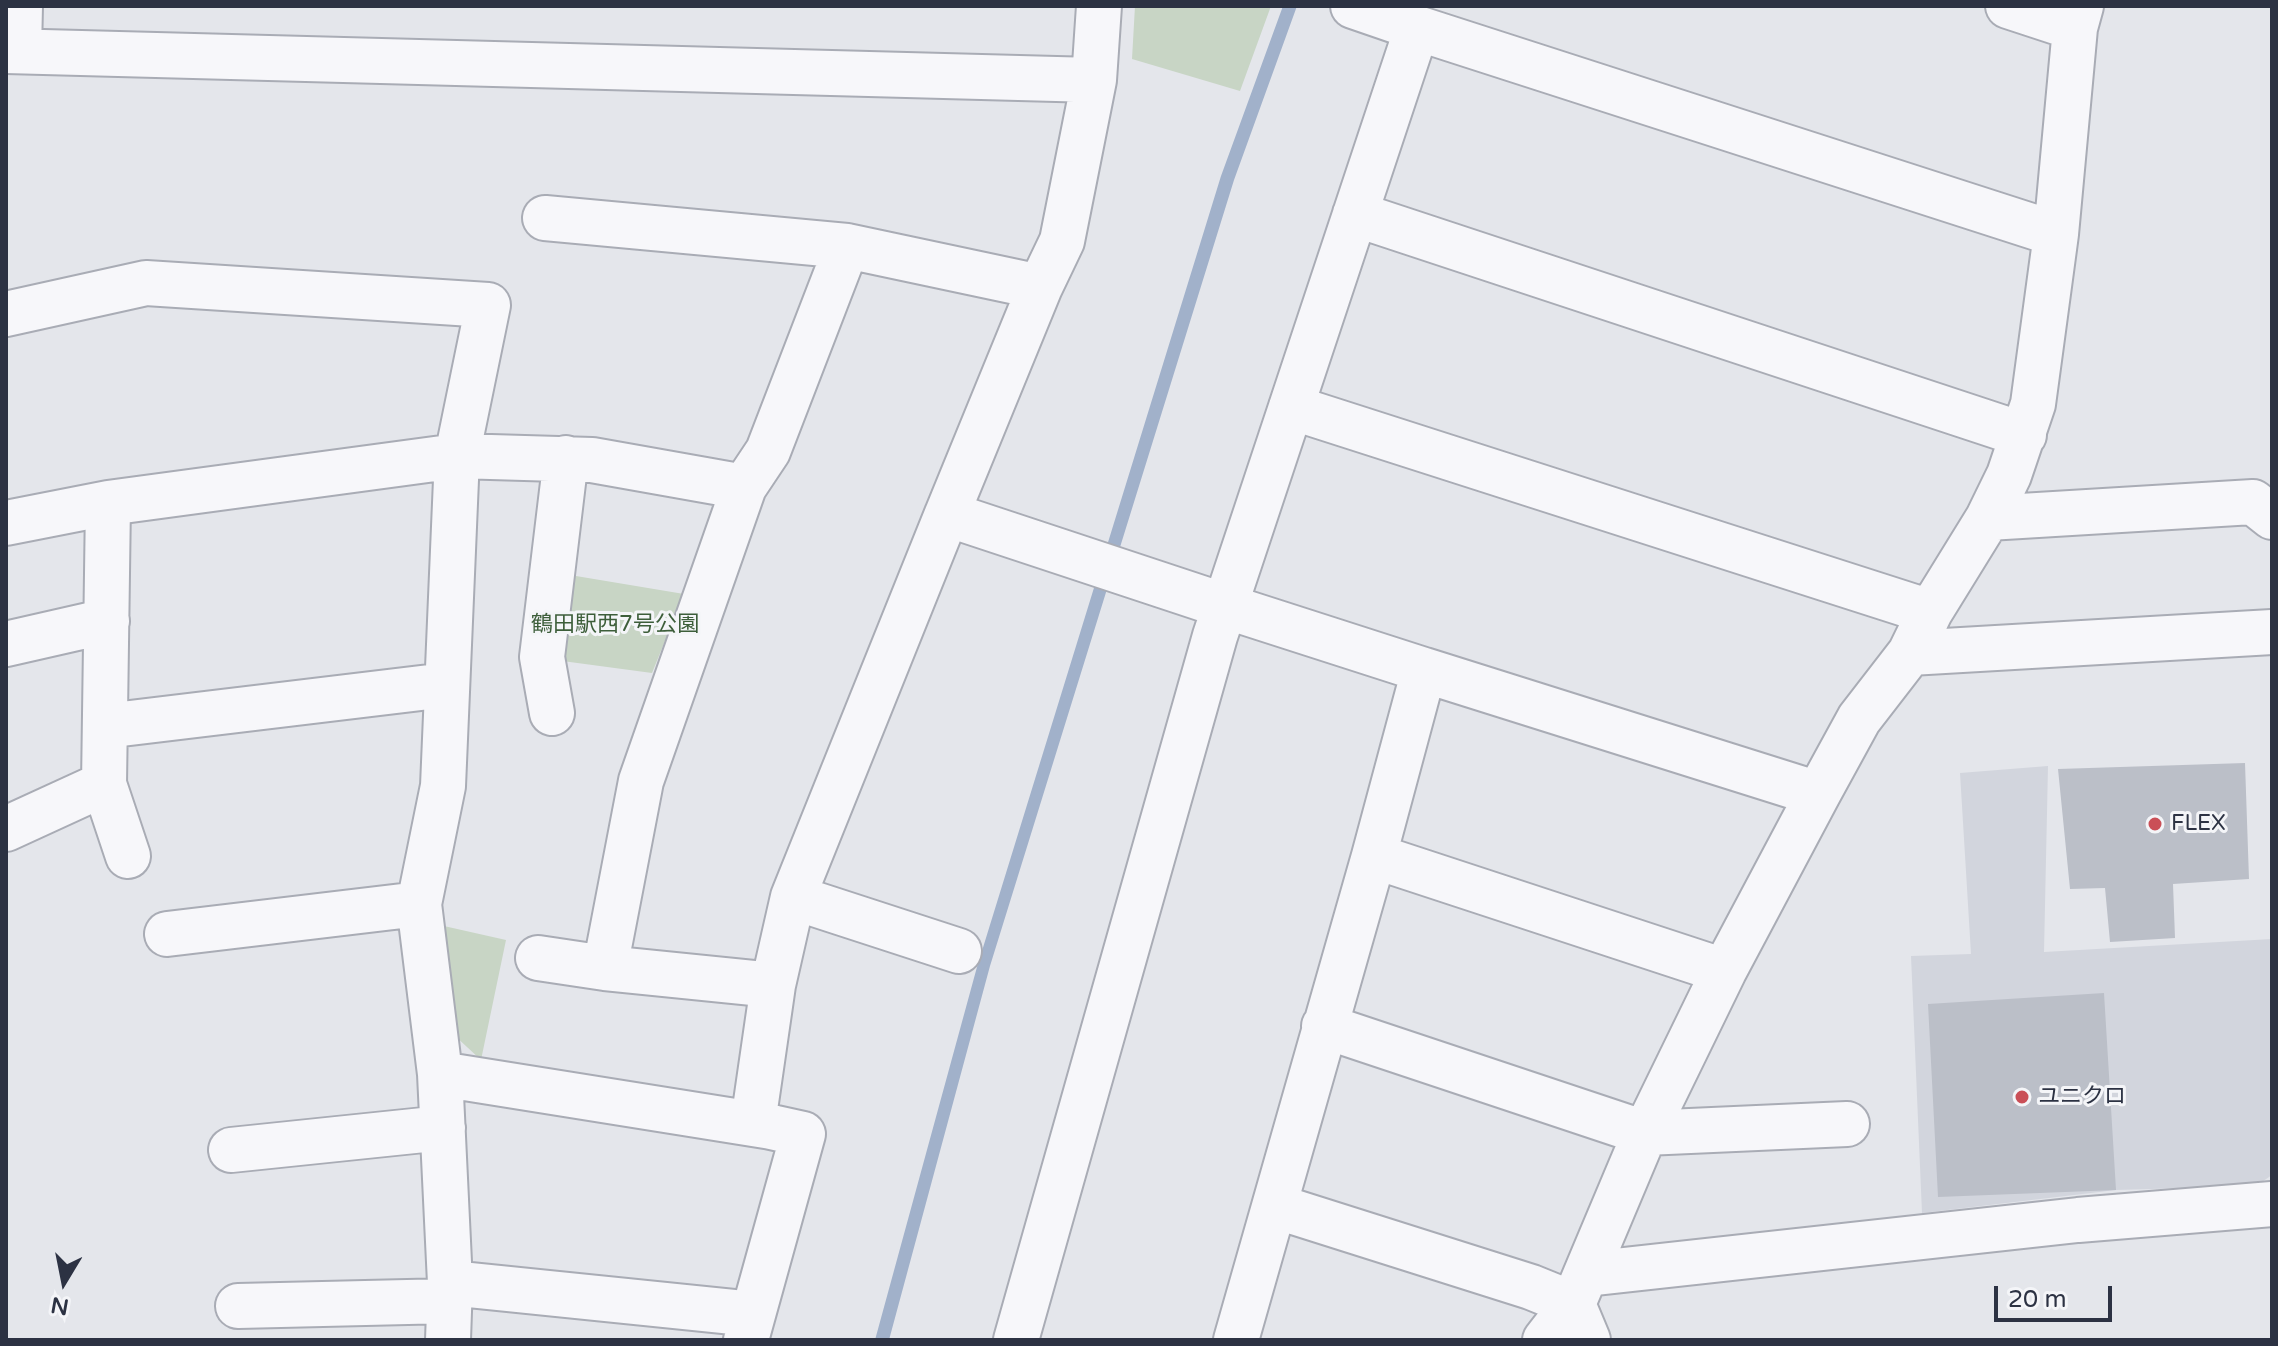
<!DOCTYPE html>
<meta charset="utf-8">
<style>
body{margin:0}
#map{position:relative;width:2278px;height:1346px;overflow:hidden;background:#e4e6eb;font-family:"Varela Round",sans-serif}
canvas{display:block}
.frame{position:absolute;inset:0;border:8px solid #2c3243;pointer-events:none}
.north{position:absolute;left:24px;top:1242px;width:80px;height:80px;-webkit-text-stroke:6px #f4f5f8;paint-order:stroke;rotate:190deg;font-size:22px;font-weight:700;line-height:32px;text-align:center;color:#2c3243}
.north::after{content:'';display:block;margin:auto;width:28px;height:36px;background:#2c3243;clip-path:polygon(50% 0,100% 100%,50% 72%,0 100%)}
.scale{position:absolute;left:1994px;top:1286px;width:118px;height:36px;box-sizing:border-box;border:4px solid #2c3243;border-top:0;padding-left:10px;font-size:24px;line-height:28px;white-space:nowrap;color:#2c3243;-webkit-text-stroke:6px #f4f5f8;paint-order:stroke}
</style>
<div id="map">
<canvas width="2278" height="1346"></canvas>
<div class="frame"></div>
<div class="north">N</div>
<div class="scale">20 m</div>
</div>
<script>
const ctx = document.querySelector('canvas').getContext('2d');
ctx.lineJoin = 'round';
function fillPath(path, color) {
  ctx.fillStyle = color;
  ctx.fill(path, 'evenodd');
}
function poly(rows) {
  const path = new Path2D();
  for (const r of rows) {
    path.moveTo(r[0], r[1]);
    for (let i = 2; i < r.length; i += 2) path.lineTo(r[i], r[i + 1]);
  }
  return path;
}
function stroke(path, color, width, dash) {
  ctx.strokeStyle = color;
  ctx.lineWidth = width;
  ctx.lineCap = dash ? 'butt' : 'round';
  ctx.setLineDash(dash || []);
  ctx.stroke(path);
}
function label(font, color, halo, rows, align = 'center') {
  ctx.font = font + ' "Varela Round","Noto Sans JP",sans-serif';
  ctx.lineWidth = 6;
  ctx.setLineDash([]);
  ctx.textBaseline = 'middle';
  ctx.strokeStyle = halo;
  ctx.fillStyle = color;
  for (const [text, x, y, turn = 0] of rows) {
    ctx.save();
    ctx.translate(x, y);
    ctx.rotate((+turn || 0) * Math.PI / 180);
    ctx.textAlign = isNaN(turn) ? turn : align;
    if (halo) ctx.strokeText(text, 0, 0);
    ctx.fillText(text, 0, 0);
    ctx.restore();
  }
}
const built = poly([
 [2048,766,2044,952,2272,939,2272,1175,2256,1186,2116,1190,1922,1213,1911,956,1971,954,1960,773]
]);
const green = poly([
 [1135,6,1271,6,1240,91,1132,59],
 [570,575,684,594,652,673,555,660],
 [435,924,506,940,481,1060,453,1034]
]);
const water = poly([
 [1283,6,1297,6,1234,180,990,966,889,1340,875,1340,977,967,1221,176]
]);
const building = poly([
 [2245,763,2249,879,2173,884,2175,938,2110,942,2105,888,2070,889,2058,769],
 [2104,993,2116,1190,1938,1197,1928,1004]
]);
const minor = poly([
 [1353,6,1417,28,1225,606,1424,670],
 [2008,6,2075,28],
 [1417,28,2056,234],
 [6,51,1094,80,1062,241,1040,287,947,514,1225,606,1215,636,1016,1340],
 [19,51,20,6],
 [1094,80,1099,6],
 [1355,214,2024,435],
 [545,218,847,246,1040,287],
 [6,314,146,283,488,305,457,456,443,786,419,904,440,1074,450,1283,448,1340],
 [1291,407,1930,612],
 [108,503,104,784,128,856],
 [1988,518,2253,502,2272,517],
 [6,523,108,503,457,456,592,460,744,487],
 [6,644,107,621],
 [1910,653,2272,632],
 [552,713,542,657,566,458],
 [105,726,446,685],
 [6,829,104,784],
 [1374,856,1724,971],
 [793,897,959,951],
 [167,934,419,904],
 [538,958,605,968,773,985,793,897,947,514],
 [605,968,641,781,744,487,768,451,847,246],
 [1324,1026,1645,1133,1847,1124],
 [440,1074,772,1127],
 [231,1150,443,1128],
 [1275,1206,1531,1287,1573,1304,1588,1340],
 [1587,1274,2078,1220,2272,1204],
 [450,1283,753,1314],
 [238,1306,450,1301],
 [746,1340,803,1134,753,1123,773,985],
 [1236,1340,1374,856,1424,670,1818,794],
 [1545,1340,1573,1304,1645,1133,1724,971,1818,794,1859,719,1910,653,1930,612,1988,518,2009,475,2033,404,2056,234,2075,28,2081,6]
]);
const markers = [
 [2155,824,8,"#ca4f57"],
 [2022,1097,8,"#ca4f57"]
];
const parkNames = [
 ["鶴田駅西7号公園",615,625]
];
const poiNames = [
 ["FLEX",2171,824],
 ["ユニクロ",2038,1097]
];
fillPath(built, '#d2d5dd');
fillPath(green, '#c8d5c5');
fillPath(water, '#a1b1ca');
fillPath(building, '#bbbfc8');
stroke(minor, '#a9acb5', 48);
stroke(minor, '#f7f7fa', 44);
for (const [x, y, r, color] of markers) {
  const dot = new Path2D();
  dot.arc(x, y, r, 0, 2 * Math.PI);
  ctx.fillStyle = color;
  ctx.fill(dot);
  stroke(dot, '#f4f5f8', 3);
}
label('22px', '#3d5e3a', '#f4f5f8', parkNames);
label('22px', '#2c3243', '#f4f5f8', poiNames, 'left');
</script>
